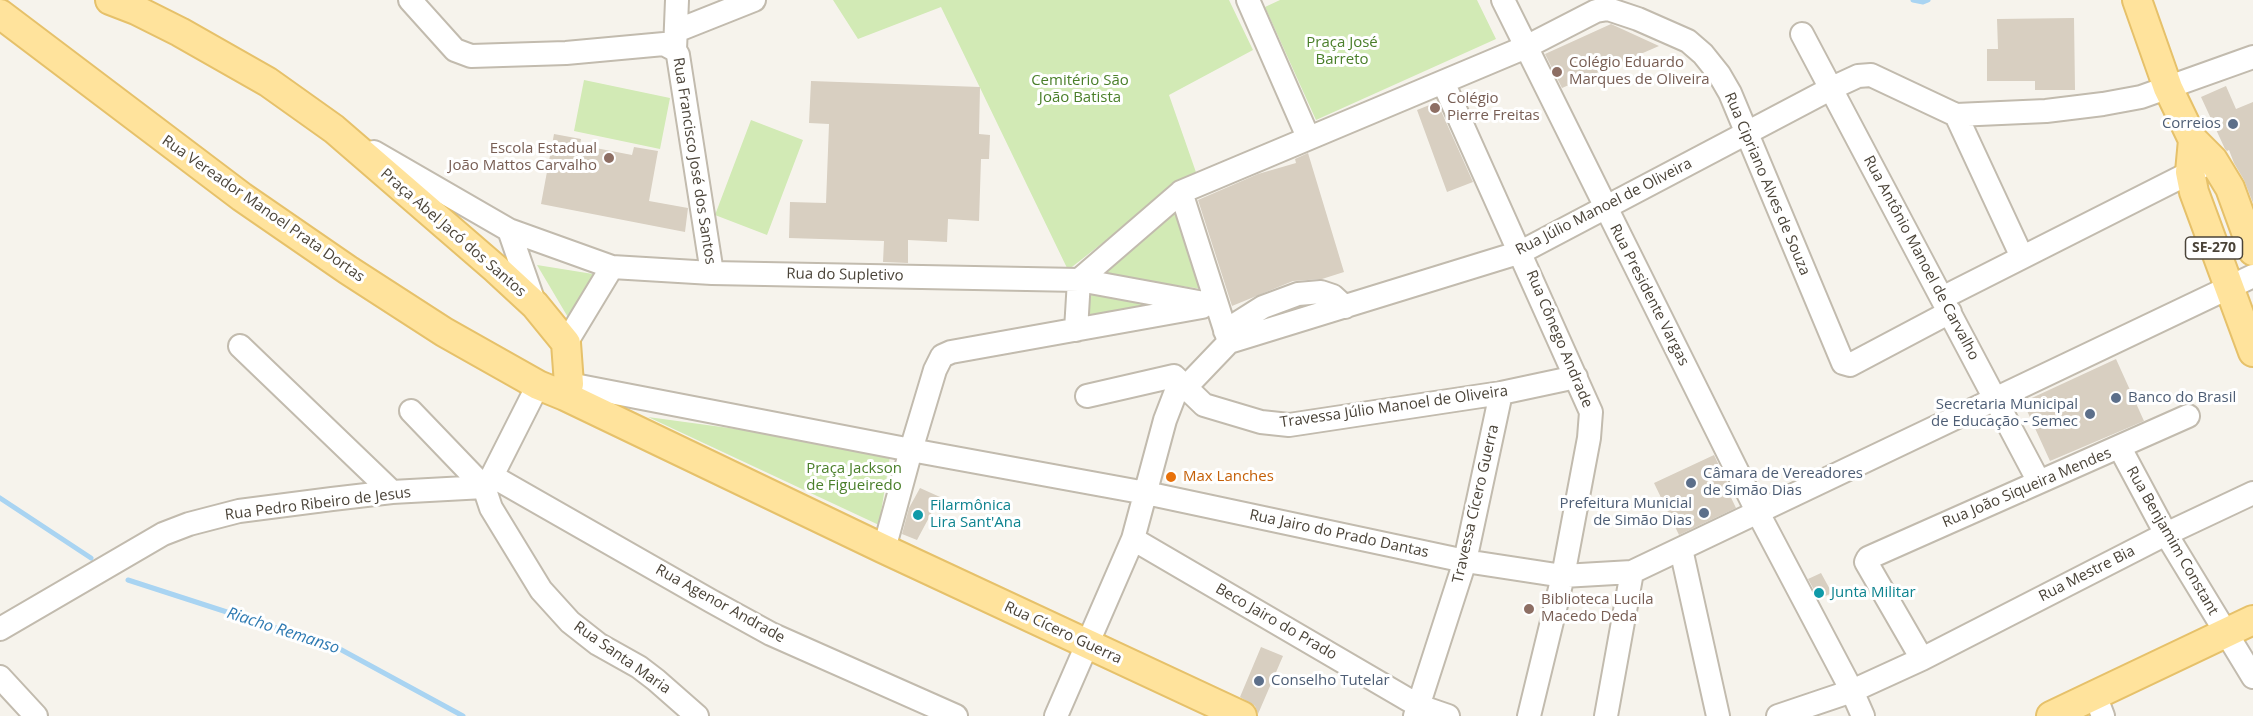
<!DOCTYPE html>
<meta charset="utf-8">
<style>
body{margin:0}
canvas{display:block;background:#f6f3ec}
</style>
<canvas width="2253" height="716"></canvas>
<script>
const ctx = document.querySelector('canvas').getContext('2d');
ctx.lineJoin = 'round';
function fillPath(path, color) {
  ctx.fillStyle = color;
  ctx.fill(path, 'evenodd');
}
function poly(rows) {
  const path = new Path2D();
  for (const r of rows) {
    path.moveTo(r[0], r[1]);
    for (let i = 2; i < r.length; i += 2) path.lineTo(r[i], r[i + 1]);
  }
  return path;
}
function stroke(path, color, width, dash) {
  ctx.strokeStyle = color;
  ctx.lineWidth = width;
  ctx.lineCap = dash ? 'butt' : 'round';
  ctx.setLineDash(dash || []);
  ctx.stroke(path);
}
function label(font, color, halo, rows, align = 'center') {
  ctx.font = font + ' "Open Sans",sans-serif';
  ctx.lineWidth = 6;
  ctx.setLineDash([]);
  ctx.textBaseline = 'middle';
  ctx.strokeStyle = halo;
  ctx.fillStyle = color;
  for (const [text, x, y, turn = 0] of rows) {
    ctx.save();
    ctx.translate(x, y);
    ctx.rotate((+turn || 0) * Math.PI / 180);
    ctx.textAlign = isNaN(turn) ? turn : align;
    if (halo) ctx.strokeText(text, 0, 0);
    ctx.fillText(text, 0, 0);
    ctx.restore();
  }
}
const green = poly([
 [833,0,1229,0,1253,50,1169,95,1198,178,1178,184,1068,270,941,7,858,39],
 [1280,0,1477,0,1496,39,1316,120,1265,7],
 [584,80,670,98,660,149,574,131],
 [751,120,803,140,767,235,715,215],
 [1177,211,1203,289,1104,276,1100,267],
 [537,265,593,274,569,319],
 [1091,292,1165,300,1167,310,1087,322],
 [648,417,891,450,879,525]
]);
const stream = poly([
 [1913,0,1923,2,1928,0],
 [0,498,91,558],
 [128,580,338,648,463,716]
]);
const building = poly([
 [2074,18,2075,90,2035,90,2035,81,1987,81,1987,49,1998,49,1997,19],
 [1611,24,1659,46,1562,88,1545,54],
 [811,81,980,87,979,134,990,135,989,159,981,159,979,221,948,219,947,242,908,240,908,263,883,262,884,241,789,238,790,202,826,203,829,124,809,123],
 [2226,86,2236,109,2253,102,2253,203,2244,180,2234,163,2229,150,2227,151,2225,149,2201,97],
 [1437,102,1473,182,1447,192,1417,110],
 [554,134,581,139,580,145,632,155,634,147,658,151,649,201,688,208,685,232,541,204],
 [1308,153,1344,272,1322,279,1293,281,1232,306,1198,200,1258,174,1296,163,1295,159],
 [2116,359,2144,421,2050,461,2023,402],
 [1714,455,1728,484,1725,485,1736,508,1679,535,1654,483],
 [920,488,940,497,917,540,902,534,909,508],
 [1821,573,1832,593,1819,599,1808,579],
 [1261,647,1283,656,1258,714,1255,706,1240,697]
]);
const minor = poly([
 [410,0,455,50,471,56,566,53,664,44,675,50],
 [677,0,675,50,678,55,712,273],
 [1248,0,1308,137],
 [1503,0,1757,511,1852,691,1863,716],
 [676,31,754,0],
 [1802,34,2039,482],
 [1443,82,1591,412,1589,438,1563,576,1529,716],
 [1956,115,2022,257],
 [374,152,509,230,612,267,712,273,1079,280,1215,305],
 [1181,192,1229,342],
 [509,230,535,305],
 [1942,298,2203,166],
 [1076,330,1079,280,1181,192,1526,47,1596,11,1608,9,1638,19,1688,41,1703,54,1719,74,1730,93,1843,363,1850,365,1950,312],
 [1225,331,1263,307,1298,294,1321,292,1333,296,1345,307],
 [566,343,612,267],
 [240,346,392,492],
 [569,384,911,450,1146,493,1465,561,1563,576,1632,572,2253,276],
 [538,385,492,476,484,487,491,508,541,590,570,622,598,644,639,667,656,680,697,716],
 [1087,396,1174,376,1204,405,1261,422,1289,425,1501,393,1576,377],
 [411,411,484,487],
 [2120,448,2166,534,2253,677],
 [492,476,711,601,771,634,956,716],
 [1133,539,1419,706,1448,716],
 [884,549,911,450,935,370,942,356,951,352,1202,307],
 [1681,549,1718,716],
 [0,629,163,534,189,524,239,511,332,499,392,492,484,487],
 [1922,659,1866,562,1868,558,2188,416],
 [0,677,36,716],
 [2095,695,2103,716],
 [1056,716,1133,539,1165,420,1175,394,1185,388,1229,342,1521,252,1832,88,1858,76,1871,75,1956,115,2046,111,2103,104,2141,97,2253,57],
 [1415,716,1465,561,1501,393],
 [1606,716,1632,572],
 [1778,716,1852,691,1922,659,2166,534,2253,493]
]);
const major = poly([
 [2137,0,2168,88,2193,140,2213,160,2230,188,2253,251],
 [0,14,242,197,348,270,444,332,538,385,565,396,569,384,566,343,535,305,496,269,334,129,268,82,180,32,136,10,110,0],
 [2193,140,2190,172,2194,192,2253,352],
 [565,396,884,549,1242,716],
 [2051,716,2253,620]
]);
const markers = [
 [1557,72,6,"#8d6e63"],
 [1435,108,6,"#8d6e63"],
 [2233,124,6,"#5c6f8a"],
 [609,158,6,"#8d6e63"],
 [2116,398,6,"#5c6f8a"],
 [2090,414,6,"#5c6f8a"],
 [1171,477,6,"#e8710a"],
 [1691,483,6,"#5c6f8a"],
 [1704,513,6,"#5c6f8a"],
 [918,515,6,"#0f9aa8"],
 [1819,593,6,"#0f9aa8"],
 [1529,609,6,"#8d6e63"],
 [1259,681,6,"#5c6f8a"]
];
const shields = [
 [2214,248,57]
];
const shieldNames = [
 ["SE-270",2214,248]
];
const parkNames = [
 ["Praça José",1342,43],
 ["Barreto",1342,60],
 ["Cemitério São",1080,81],
 ["João Batista",1080,98],
 ["Praça Jackson",854,469],
 ["de Figueiredo",854,486]
];
const educationNames = [
 ["Colégio Eduardo",1569,63],
 ["Marques de Oliveira",1569,80],
 ["Colégio",1447,99],
 ["Pierre Freitas",1447,116],
 ["Escola Estadual",597,149,"right"],
 ["João Mattos Carvalho",597,166,"right"],
 ["Biblioteca Lucila",1541,600],
 ["Macedo Deda",1541,617]
];
const serviceNames = [
 ["Correios",2221,124],
 ["Banco do Brasil",2128,398,"left"],
 ["Secretaria Municipal",2078,405],
 ["de Educação - Semec",2078,422],
 ["Câmara de Vereadores",1703,474,"left"],
 ["de Simão Dias",1703,491,"left"],
 ["Prefeitura Municial",1692,504],
 ["de Simão Dias",1692,521],
 ["Conselho Tutelar",1271,681,"left"]
];
const streetNames = [
 ["Rua Francisco José dos Santos",694,161,81],
 ["Rua Cipriano Alves de Souza",1767,184,67],
 ["Rua Júlio Manoel de Oliveira",1604,207,-27],
 ["Rua Vereador Manoel Prata Dortas",263,209,35],
 ["Praça Abel Jacó dos Santos",453,233,41],
 ["Rua Antônio Manoel de Carvalho",1921,258,62],
 ["Rua do Supletivo",845,275,1],
 ["Rua Presidente Vargas",1649,295,63],
 ["Rua Cônego Andrade",1559,339,67],
 ["Travessa Júlio Manoel de Oliveira",1394,407,-8],
 ["Rua João Siqueira Mendes",2027,488,-23],
 ["Rua Pedro Ribeiro de Jesus",318,504,-7],
 ["Travessa Cícero Guerra",1476,504,-77],
 ["Rua Jairo do Prado Dantas",1339,534,12],
 ["Rua Benjamim Constant",2172,541,60],
 ["Rua Mestre Bia",2087,574,-27],
 ["Rua Agenor Andrade",720,604,29],
 ["Beco Jairo do Prado",1276,622,30],
 ["Rua Cícero Guerra",1063,633,25],
 ["Rua Santa Maria",622,658,35]
];
const foodNames = [
 ["Max Lanches",1183,477]
];
const cultureNames = [
 ["Filarmônica",930,506],
 ["Lira Sant'Ana",930,523],
 ["Junta Militar",1831,593]
];
const waterNames = [
 ["Riacho Remanso",283,631,18]
];
fillPath(green, '#d2eab5');
stroke(stream, '#a9d4f2', 5);
fillPath(building, '#d8cfc1');
stroke(minor, '#c2bbae', 26);
stroke(major, '#e6c16a', 32);
stroke(minor, '#fff', 22);
stroke(major, '#ffe39c', 28);
for (const [x, y, r, color] of markers) {
  const dot = new Path2D();
  dot.arc(x, y, r, 0, 2 * Math.PI);
  ctx.fillStyle = color;
  ctx.fill(dot);
  stroke(dot, '#fff', 2);
}
for (const [x, y, w] of shields) {
  const box = new Path2D();
  box.roundRect(x - w / 2, y - 11, w, 22, 4.5);
  ctx.fillStyle = '#fff';
  ctx.fill(box);
  stroke(box, '#4b4439', 1.5);
}
label('bold 14px', '#4b4439', null, shieldNames);
label('15px', '#4a7f2a', '#fff', parkNames);
label('15px', '#785e54', '#fff', educationNames, 'left');
label('15px', '#4e5e75', '#fff', serviceNames, 'right');
label('15px', '#4b4439', '#fff', streetNames);
label('15px', '#c56008', '#fff', foodNames, 'left');
label('15px', '#0d838f', '#fff', cultureNames, 'left');
label('italic 16px', '#2e7ab2', '#fff', waterNames);
</script>
